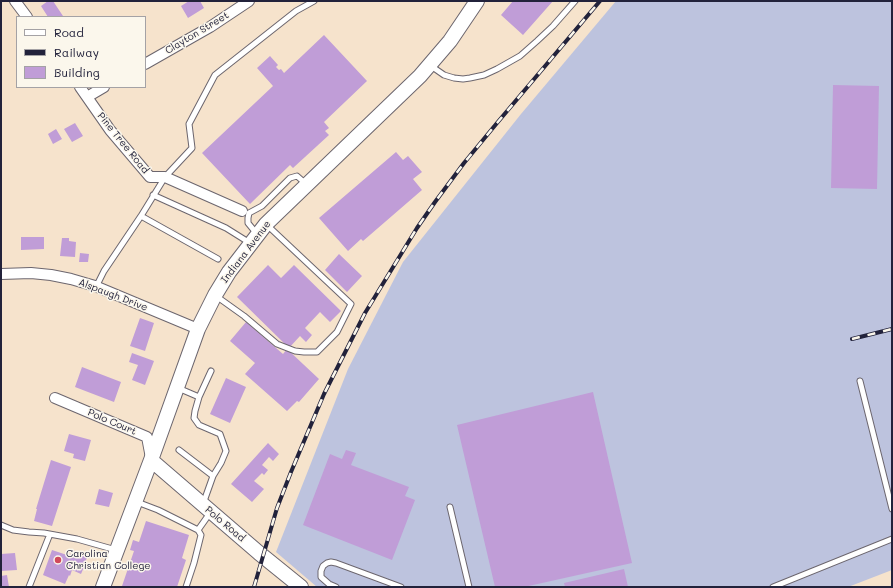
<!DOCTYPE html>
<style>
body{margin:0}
#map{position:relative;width:893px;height:588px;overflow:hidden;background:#f6e3cc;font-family:Mali,sans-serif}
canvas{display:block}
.frame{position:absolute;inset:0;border:2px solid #22223b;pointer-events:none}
.legend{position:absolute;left:16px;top:16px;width:130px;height:72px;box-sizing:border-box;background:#fbf7ec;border:1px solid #a4a2a5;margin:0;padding:5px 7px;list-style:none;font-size:12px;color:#22223b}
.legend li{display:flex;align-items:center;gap:8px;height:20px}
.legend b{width:20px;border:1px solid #a4a2a5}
</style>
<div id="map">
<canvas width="893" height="588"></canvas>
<div class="frame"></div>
<ul class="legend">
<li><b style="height:5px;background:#fff"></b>Road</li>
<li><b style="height:5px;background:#22223b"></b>Railway</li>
<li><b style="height:11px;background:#c09dd7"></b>Building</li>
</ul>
</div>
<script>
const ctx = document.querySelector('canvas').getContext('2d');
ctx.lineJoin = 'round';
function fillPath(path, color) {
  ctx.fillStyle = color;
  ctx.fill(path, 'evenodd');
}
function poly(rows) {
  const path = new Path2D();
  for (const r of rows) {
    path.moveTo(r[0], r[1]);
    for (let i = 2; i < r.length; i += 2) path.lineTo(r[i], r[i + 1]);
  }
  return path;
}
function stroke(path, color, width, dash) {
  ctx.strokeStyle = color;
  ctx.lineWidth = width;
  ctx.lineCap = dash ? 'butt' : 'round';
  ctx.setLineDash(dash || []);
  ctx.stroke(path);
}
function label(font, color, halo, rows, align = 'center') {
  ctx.font = font + ' Mali,sans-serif';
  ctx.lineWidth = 3;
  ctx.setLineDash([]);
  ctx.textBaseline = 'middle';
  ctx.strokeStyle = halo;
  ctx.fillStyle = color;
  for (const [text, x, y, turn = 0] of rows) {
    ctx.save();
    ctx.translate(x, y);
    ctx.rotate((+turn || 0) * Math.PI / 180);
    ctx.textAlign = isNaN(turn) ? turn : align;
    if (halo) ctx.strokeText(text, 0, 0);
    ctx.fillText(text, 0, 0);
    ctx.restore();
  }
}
const industrial = poly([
 [616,1,892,1,892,570,848,587,317,587,276,552,348,369,403,262,521,114]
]);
const building = poly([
 [48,1,53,1,63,16,61,17,48,17,41,6],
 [189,1,200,1,204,8,188,18,181,6],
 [513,1,553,1,523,35,501,15],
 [324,35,367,81,324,122,329,128,325,131,329,135,293,168,290,165,250,204,202,153,273,86,257,68,270,56,278,65,276,67,279,70,281,69,284,73],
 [833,85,879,86,877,189,831,188],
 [75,123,83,136,72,142,64,129],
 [56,129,62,139,53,144,48,134],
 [396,152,403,160,408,156,422,172,413,179,422,190,363,241,361,239,348,251,319,218],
 [21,237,44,237,44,249,21,250],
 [62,238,69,238,69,241,76,242,75,257,60,256],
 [80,253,89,254,88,262,79,262],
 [339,254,362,276,347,292,325,270],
 [268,265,281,278,294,265,341,311,330,322,320,312,305,328,312,335,306,342,300,336,289,348,237,297],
 [140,318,154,323,145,351,130,346],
 [246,322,283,354,287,349,319,379,299,402,297,401,287,411,245,374,255,363,230,341],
 [132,353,154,361,145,385,132,380,138,365,129,362],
 [82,367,121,382,114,402,75,387],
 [226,378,246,387,230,423,210,414],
 [593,392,632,563,524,587,495,587,457,425],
 [69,434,91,440,85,461,73,458,74,454,64,451],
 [268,443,279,454,273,461,269,457,262,465,268,470,264,475,262,473,254,481,264,489,252,502,231,484],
 [346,450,356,453,351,465,409,487,405,496,415,500,392,560,303,525,330,454,342,459],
 [51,460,71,467,52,526,34,521,37,509,36,509],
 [99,489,113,493,109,507,95,504],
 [146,521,189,535,182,558,186,560,177,587,127,587,122,586,134,551,130,550,133,540,139,542],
 [52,550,70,556,72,550,88,556,85,562,87,563,85,568,84,567,81,574,72,570,70,576,69,575,65,584,43,575],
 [15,553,17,570,1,571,1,554],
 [624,569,628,587,565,587,564,583],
 [7,575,9,587,1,587,1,576]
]);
const service = poly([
 [431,66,444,75,454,78,463,79,470,78,484,75,497,69,520,56,537,41,553,26,575,1],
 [153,195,226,228,250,243],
 [141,216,218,259],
 [257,234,248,223,248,218,249,213,262,206,290,178,297,176,306,184],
 [96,287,104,271,141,216,165,177,192,148,189,124,215,75,296,11,314,1],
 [216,296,244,316,277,344,295,351,304,352,317,352,337,332,351,304,267,225],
 [860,381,892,509],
 [178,388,199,397,195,411,194,418,199,425,220,434,226,451,221,463,213,476,203,504],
 [199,397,211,371],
 [179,450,213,476],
 [137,502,158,510,198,530,201,535,194,563,186,587],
 [450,507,469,587],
 [1,525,13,530,29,532,44,533,77,539,116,550],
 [198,530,210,513],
 [29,587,50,534],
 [336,587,329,584,321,577,321,571,323,566,327,563,331,562,336,563,401,587],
 [773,587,892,539]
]);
const minor = poly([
 [15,1,27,17],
 [145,64,210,27,249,1],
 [80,87,110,130,150,177,165,177,242,211],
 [87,97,104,87],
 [1,274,31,273,51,275,71,279,95,286,198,329],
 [55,398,147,437,151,458]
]);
const secondary = poly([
 [151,460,259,553,301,587],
 [103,587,151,460,198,329,215,295,229,272,266,224,420,76,450,41,477,1]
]);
const rail = poly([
 [852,339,892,329],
 [254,587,277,508,291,472,324,394,365,313,417,228,435,202,464,163,497,123,600,1]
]);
const markers = [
 [58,560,4,"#d1495b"]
];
const streetNames = [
 ["Clayton Street",197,33,-31],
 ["Pine Tree Road",123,143,51],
 ["Indiana Avenue",246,252,-53],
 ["Alspaugh Drive",113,295,21],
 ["Polo Court",112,422,23],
 ["Polo Road",225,524,40]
];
const poiNames = [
 ["Carolina",66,554],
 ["Christian College",66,566]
];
fillPath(industrial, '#bdc3de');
fillPath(building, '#c09dd7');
stroke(service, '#6c666e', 7);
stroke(minor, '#6c666e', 12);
stroke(secondary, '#6c666e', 16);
stroke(service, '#fff', 5);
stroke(minor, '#fff', 10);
stroke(secondary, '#fff', 14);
stroke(rail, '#22223b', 4);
stroke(rail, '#fbf7ec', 2.5, [8]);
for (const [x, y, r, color] of markers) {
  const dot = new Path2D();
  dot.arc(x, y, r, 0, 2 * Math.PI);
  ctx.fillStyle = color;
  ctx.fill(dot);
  stroke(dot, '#fbf7ec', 1.5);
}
label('10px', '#22223b', '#fbf7ec', streetNames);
label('10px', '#22223b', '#fbf7ec', poiNames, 'left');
</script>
